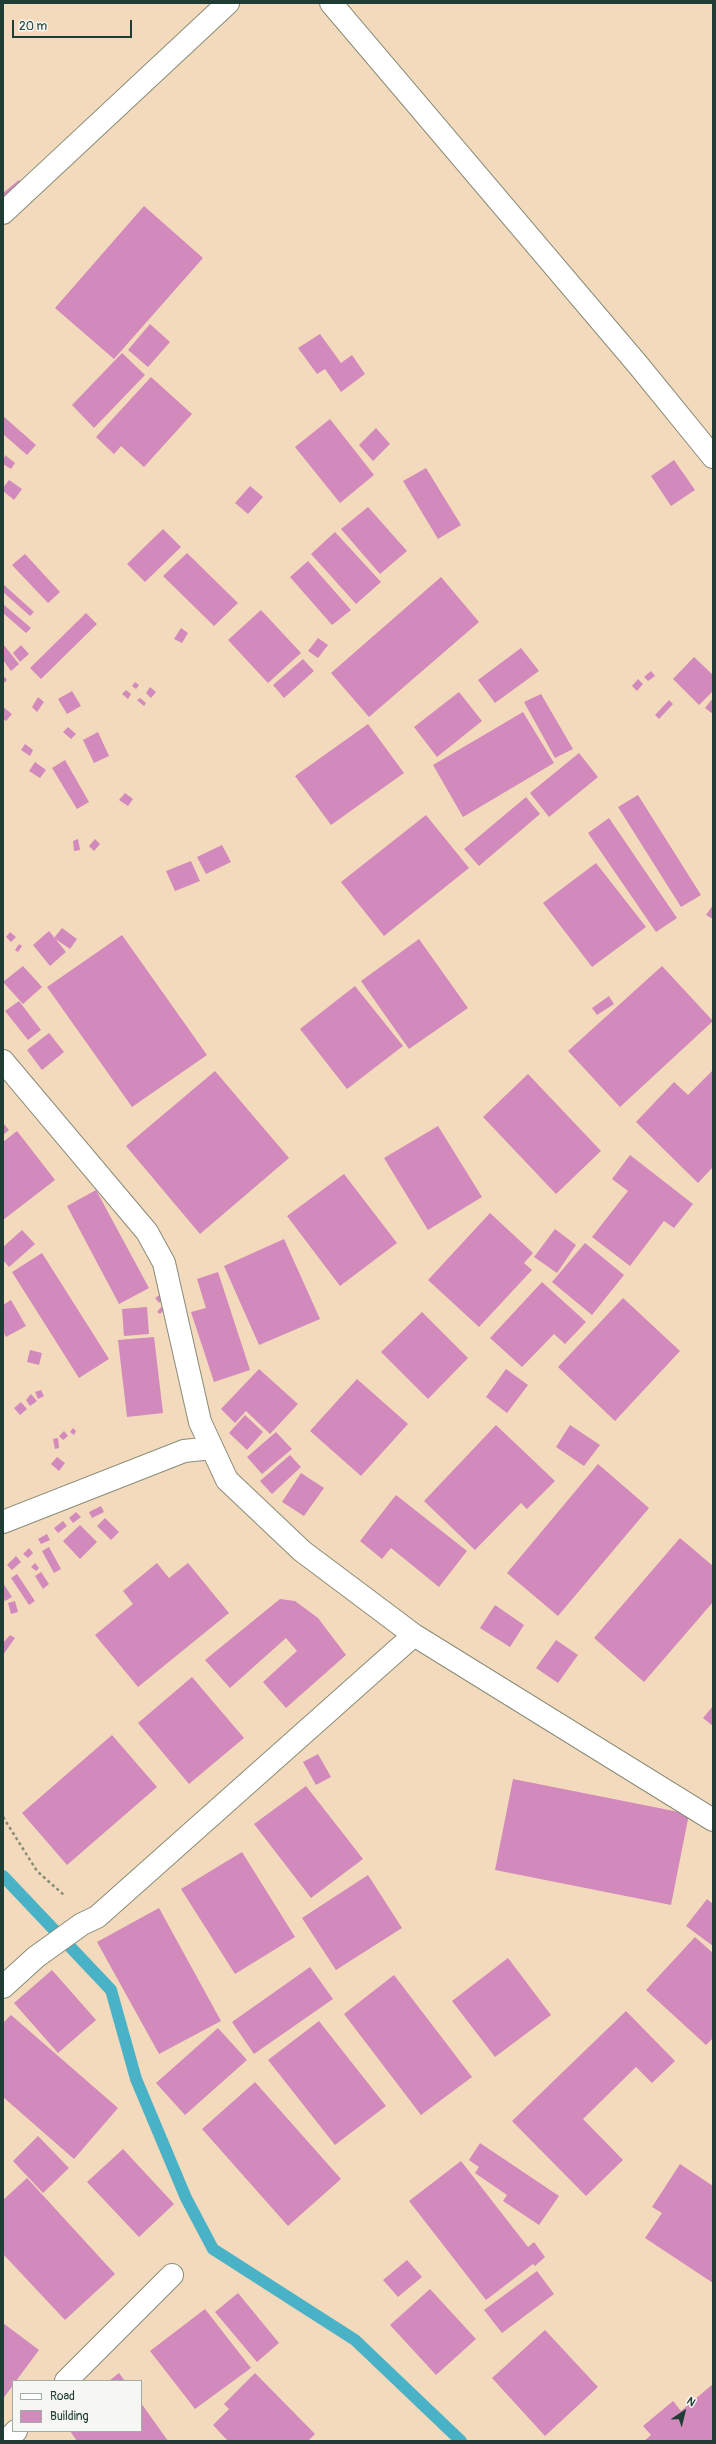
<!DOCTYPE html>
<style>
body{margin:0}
#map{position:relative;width:716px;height:2444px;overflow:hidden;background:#f3dabc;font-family:Pangolin,sans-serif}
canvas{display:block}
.frame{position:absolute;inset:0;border:4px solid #1f3d34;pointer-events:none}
.legend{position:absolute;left:12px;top:2380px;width:130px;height:52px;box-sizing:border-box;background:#f6f6f2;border:1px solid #a0aca6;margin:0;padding:5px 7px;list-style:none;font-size:12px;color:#1f3d34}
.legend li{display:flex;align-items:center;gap:8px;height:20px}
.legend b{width:20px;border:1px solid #a0aca6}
.north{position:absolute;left:664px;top:2392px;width:40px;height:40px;-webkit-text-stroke:3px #f6f6f2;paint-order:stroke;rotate:35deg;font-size:11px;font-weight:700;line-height:16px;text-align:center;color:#1f3d34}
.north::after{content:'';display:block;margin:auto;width:14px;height:18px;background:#1f3d34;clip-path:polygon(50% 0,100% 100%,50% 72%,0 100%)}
.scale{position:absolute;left:12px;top:20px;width:120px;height:18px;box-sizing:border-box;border:2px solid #1f3d34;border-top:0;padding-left:5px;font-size:12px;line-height:14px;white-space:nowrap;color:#1f3d34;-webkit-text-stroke:3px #f6f6f2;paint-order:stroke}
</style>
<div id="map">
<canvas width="716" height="2444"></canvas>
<div class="frame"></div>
<ul class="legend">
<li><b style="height:5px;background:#fff"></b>Road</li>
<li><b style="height:11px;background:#d289bb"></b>Building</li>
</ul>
<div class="north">N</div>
<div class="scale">20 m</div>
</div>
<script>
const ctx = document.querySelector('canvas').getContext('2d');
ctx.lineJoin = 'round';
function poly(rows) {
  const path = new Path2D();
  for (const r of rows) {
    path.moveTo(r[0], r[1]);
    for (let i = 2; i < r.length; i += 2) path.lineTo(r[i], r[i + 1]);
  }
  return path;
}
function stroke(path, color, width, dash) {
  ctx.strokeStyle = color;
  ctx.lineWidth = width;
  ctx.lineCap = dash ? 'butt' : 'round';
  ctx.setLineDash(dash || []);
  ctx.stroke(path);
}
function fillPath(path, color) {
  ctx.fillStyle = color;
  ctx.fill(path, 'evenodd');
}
const stream = poly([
 [3,1876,111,1990,136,2079,186,2198,213,2249,355,2340,461,2441]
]);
const building = poly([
 [19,180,26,189,3,208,3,193],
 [144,206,203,258,114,359,55,308],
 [150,324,170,342,148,367,128,350],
 [320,334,341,363,352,355,365,374,341,392,325,369,317,374,298,348],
 [122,353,145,375,94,428,72,405],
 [151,377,192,414,144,467,121,446,114,454,96,437],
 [3,416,36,445,27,455,3,434],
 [330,419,374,475,340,503,295,447],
 [376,428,390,444,373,461,359,445],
 [5,455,15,463,11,469,3,464],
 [674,460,695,490,671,506,651,476],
 [426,468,461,525,438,539,403,481],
 [9,480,22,489,14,500,3,491,3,488],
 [250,486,263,497,248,514,235,503],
 [368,507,407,551,380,574,341,529],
 [163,529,181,547,145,582,127,564],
 [335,532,381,582,356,604,311,554],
 [187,553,238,603,214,626,163,576],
 [25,554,60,592,48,603,12,565],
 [308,561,351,610,332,625,290,577],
 [441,577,479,622,369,717,331,673],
 [3,584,34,612,30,616,3,592],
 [3,604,31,628,26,633,3,613],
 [261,610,301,653,268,683,228,640],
 [86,613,97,624,41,679,30,668],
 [181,628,188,633,182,643,174,639],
 [318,638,328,645,318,658,308,651],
 [3,644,19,664,11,671,3,660],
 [21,645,29,654,20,662,13,653],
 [521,648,539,671,495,703,478,680],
 [694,657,713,675,713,691,699,705,673,679],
 [303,659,314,671,284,698,273,685],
 [651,671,655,676,648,681,644,677],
 [3,675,7,680,3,684],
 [638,679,643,684,637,691,632,686],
 [135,682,139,685,136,689,132,686],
 [150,687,156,692,151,698,146,693],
 [126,690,131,694,128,699,122,694],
 [72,691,81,706,67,714,58,699],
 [459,692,482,721,437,757,414,727],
 [541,694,573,749,555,758,524,702],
 [38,697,44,702,37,712,32,707],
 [140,698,146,703,144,706,137,700],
 [713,698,713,714,705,708],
 [669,700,673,704,659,719,655,715],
 [3,707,12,714,6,721,3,719],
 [523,712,554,763,463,817,433,765],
 [368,724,404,773,331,825,295,776],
 [68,727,76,734,71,739,63,732],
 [98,732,109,756,94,763,83,740],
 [25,744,33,750,30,756,21,750],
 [579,753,598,777,549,817,530,793],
 [65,760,89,802,77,809,52,768],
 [35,762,46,770,40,778,29,771],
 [125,793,133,799,128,806,119,800],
 [638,795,701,895,681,907,618,807],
 [526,797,540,814,479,866,464,849],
 [426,815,469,868,384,936,341,882],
 [609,818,677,918,656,932,588,833],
 [78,839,80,850,74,851,73,841],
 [95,839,100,844,94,851,89,846],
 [222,845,231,862,206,874,197,857],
 [191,861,200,881,175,891,166,871],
 [596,863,646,927,592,967,543,903],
 [713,905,713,919,706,915],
 [62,928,77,939,70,949,54,938],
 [49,931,66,952,50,966,33,945],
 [10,932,16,937,11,942,6,937],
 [122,935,207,1055,132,1107,47,987],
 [419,939,468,1008,409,1049,361,981],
 [19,944,22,946,18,952,15,950],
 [23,966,42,987,23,1004,3,982],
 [662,966,713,1021,620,1107,568,1051],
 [355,986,403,1046,347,1089,300,1029],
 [609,996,614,1004,597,1015,592,1008],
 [19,1001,41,1030,28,1040,5,1011],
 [49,1033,64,1052,42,1070,27,1050],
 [713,1070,713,1167,698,1183,636,1122,674,1082,688,1095],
 [215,1071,289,1158,200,1234,126,1146],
 [528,1074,601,1151,556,1194,483,1117],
 [3,1123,9,1130,3,1135],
 [438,1126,482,1197,428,1230,384,1158],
 [17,1131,55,1180,3,1220,3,1142],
 [630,1155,693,1204,674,1228,664,1221,630,1266,592,1237,628,1191,612,1179],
 [344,1174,397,1243,340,1286,287,1216],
 [96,1190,149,1288,119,1304,67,1206],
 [490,1213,533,1253,524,1263,532,1270,479,1327,428,1280],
 [555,1229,576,1245,557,1273,534,1257],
 [22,1230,35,1244,9,1267,3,1260,3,1247],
 [284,1239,320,1319,259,1345,224,1266],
 [585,1243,624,1275,592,1315,552,1282],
 [42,1253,109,1359,79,1378,12,1272],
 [218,1272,250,1370,214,1382,191,1312,206,1308,197,1279],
 [542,1282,586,1322,565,1344,554,1334,522,1367,490,1338],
 [161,1294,164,1298,159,1303,155,1298],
 [623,1298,680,1351,615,1421,558,1367],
 [11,1300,26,1326,6,1337,3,1331,3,1305],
 [147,1307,149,1334,124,1336,122,1309],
 [161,1307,164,1310,160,1314,157,1312],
 [422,1312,468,1358,428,1399,381,1352],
 [154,1337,163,1413,127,1417,118,1340],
 [30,1350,42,1353,39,1365,27,1362],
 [259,1369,298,1404,270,1434,246,1411,235,1423,221,1409],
 [506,1369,528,1385,507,1413,486,1397],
 [357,1379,408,1424,361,1476,310,1431],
 [41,1390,44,1396,38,1399,35,1392],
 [31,1394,37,1401,30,1406,26,1400],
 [21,1402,27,1409,20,1415,14,1408],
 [245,1415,263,1432,247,1450,229,1433],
 [496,1425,555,1481,527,1509,521,1503,475,1550,424,1501],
 [570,1425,600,1445,584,1466,556,1447],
 [73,1428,76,1431,74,1435,70,1432],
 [64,1431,68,1436,63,1440,59,1436],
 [276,1432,292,1449,262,1474,247,1457],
 [58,1438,59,1448,55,1449,53,1439],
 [290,1455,301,1467,272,1494,260,1481],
 [57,1457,65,1463,59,1471,51,1464],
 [598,1464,649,1508,558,1616,507,1573],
 [301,1473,324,1488,304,1516,282,1502],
 [396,1495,467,1551,439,1587,391,1548,382,1559,360,1541],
 [101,1506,104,1512,92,1518,89,1512],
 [76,1512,81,1517,73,1523,69,1518],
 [105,1518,119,1532,111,1540,97,1526],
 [63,1521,67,1526,58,1533,54,1528],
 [80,1525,97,1542,80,1559,63,1541],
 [47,1534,50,1540,41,1544,38,1539],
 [680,1538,713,1566,713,1602,644,1682,594,1638],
 [49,1547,61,1569,54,1573,42,1551],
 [29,1548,33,1553,28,1558,23,1554],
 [16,1556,21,1562,12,1570,7,1565],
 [35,1563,39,1568,36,1571,31,1567],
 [157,1563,169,1578,188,1563,229,1613,138,1687,95,1635,133,1604,123,1591],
 [41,1572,49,1584,43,1589,35,1576],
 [17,1574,35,1601,29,1605,11,1578],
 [3,1583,12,1597,5,1601,3,1598],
 [280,1599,295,1601,318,1618,346,1655,286,1708,263,1682,297,1651,286,1638,230,1688,205,1660],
 [15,1601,18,1612,11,1614,8,1603],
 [495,1605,524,1625,510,1647,480,1628],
 [10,1635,15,1638,3,1655,3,1643],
 [556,1640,578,1655,558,1683,536,1668],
 [192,1677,244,1738,189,1784,138,1723],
 [713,1706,713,1726,703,1718],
 [112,1735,157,1787,67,1865,22,1813],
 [318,1754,331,1777,316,1785,303,1762],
 [513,1779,689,1814,671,1905,495,1870],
 [306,1786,363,1859,311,1898,254,1824],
 [242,1852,295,1937,235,1974,181,1889],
 [368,1875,402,1928,336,1970,302,1918],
 [707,1899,713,1904,713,1946,686,1926],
 [159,1908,221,2021,159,2054,97,1942],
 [695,1937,713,1953,713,2038,706,2045,646,1990],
 [508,1958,551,2015,495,2057,452,2001],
 [310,1967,333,1999,254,2054,232,2022],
 [52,1970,96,2020,58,2053,14,2003],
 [394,1975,472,2077,421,2115,344,2014],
 [626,2011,675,2061,652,2083,636,2067,583,2119,623,2160,586,2196,512,2121],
 [11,2015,118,2108,74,2159,3,2097,3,2023],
 [319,2021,386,2106,335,2145,268,2060],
 [218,2028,247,2060,185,2115,156,2083],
 [255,2082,341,2179,288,2226,202,2129],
 [38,2136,69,2168,43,2193,13,2161],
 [480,2143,559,2196,539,2225,503,2201,507,2195,475,2173,479,2167,469,2160],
 [123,2149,174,2204,139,2237,87,2182],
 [461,2161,528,2247,534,2242,545,2257,535,2266,533,2264,486,2300,409,2201],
 [680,2164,713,2186,713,2283,645,2238,662,2213,652,2207],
 [27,2178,115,2274,65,2320,3,2254,3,2200],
 [407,2260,422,2277,398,2297,383,2280],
 [537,2271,554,2294,502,2333,484,2310],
 [430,2289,476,2339,436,2375,390,2325],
 [238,2293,279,2343,257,2362,215,2312],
 [205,2309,251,2368,195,2409,150,2351],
 [3,2323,39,2350,16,2381,13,2381,13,2385,3,2399],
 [545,2330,598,2387,545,2436,492,2378],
 [119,2373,125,2381,109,2381],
 [255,2373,315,2434,308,2441,228,2441,213,2425,229,2409,224,2404],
 [713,2384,713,2441,644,2441,651,2435,643,2426,673,2401,681,2411],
 [141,2403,168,2441,77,2441,70,2431,141,2431]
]);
const path = poly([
 [3,1817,37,1871,65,1896]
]);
const street = poly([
 [331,3,639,366,713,457],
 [3,213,228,3],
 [3,1061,147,1232,164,1263,200,1422,227,1480,302,1551,414,1635,713,1820],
 [3,1522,184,1451,212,1448],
 [3,1987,36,1957,82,1924,97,1917,414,1635],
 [66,2381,172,2275],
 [6,2441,16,2431]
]);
stroke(stream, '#49b2c7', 12);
fillPath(building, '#d289bb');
stroke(street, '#898c78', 24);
stroke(path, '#898c78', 2.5, [3, 3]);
stroke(street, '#fff', 22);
</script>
